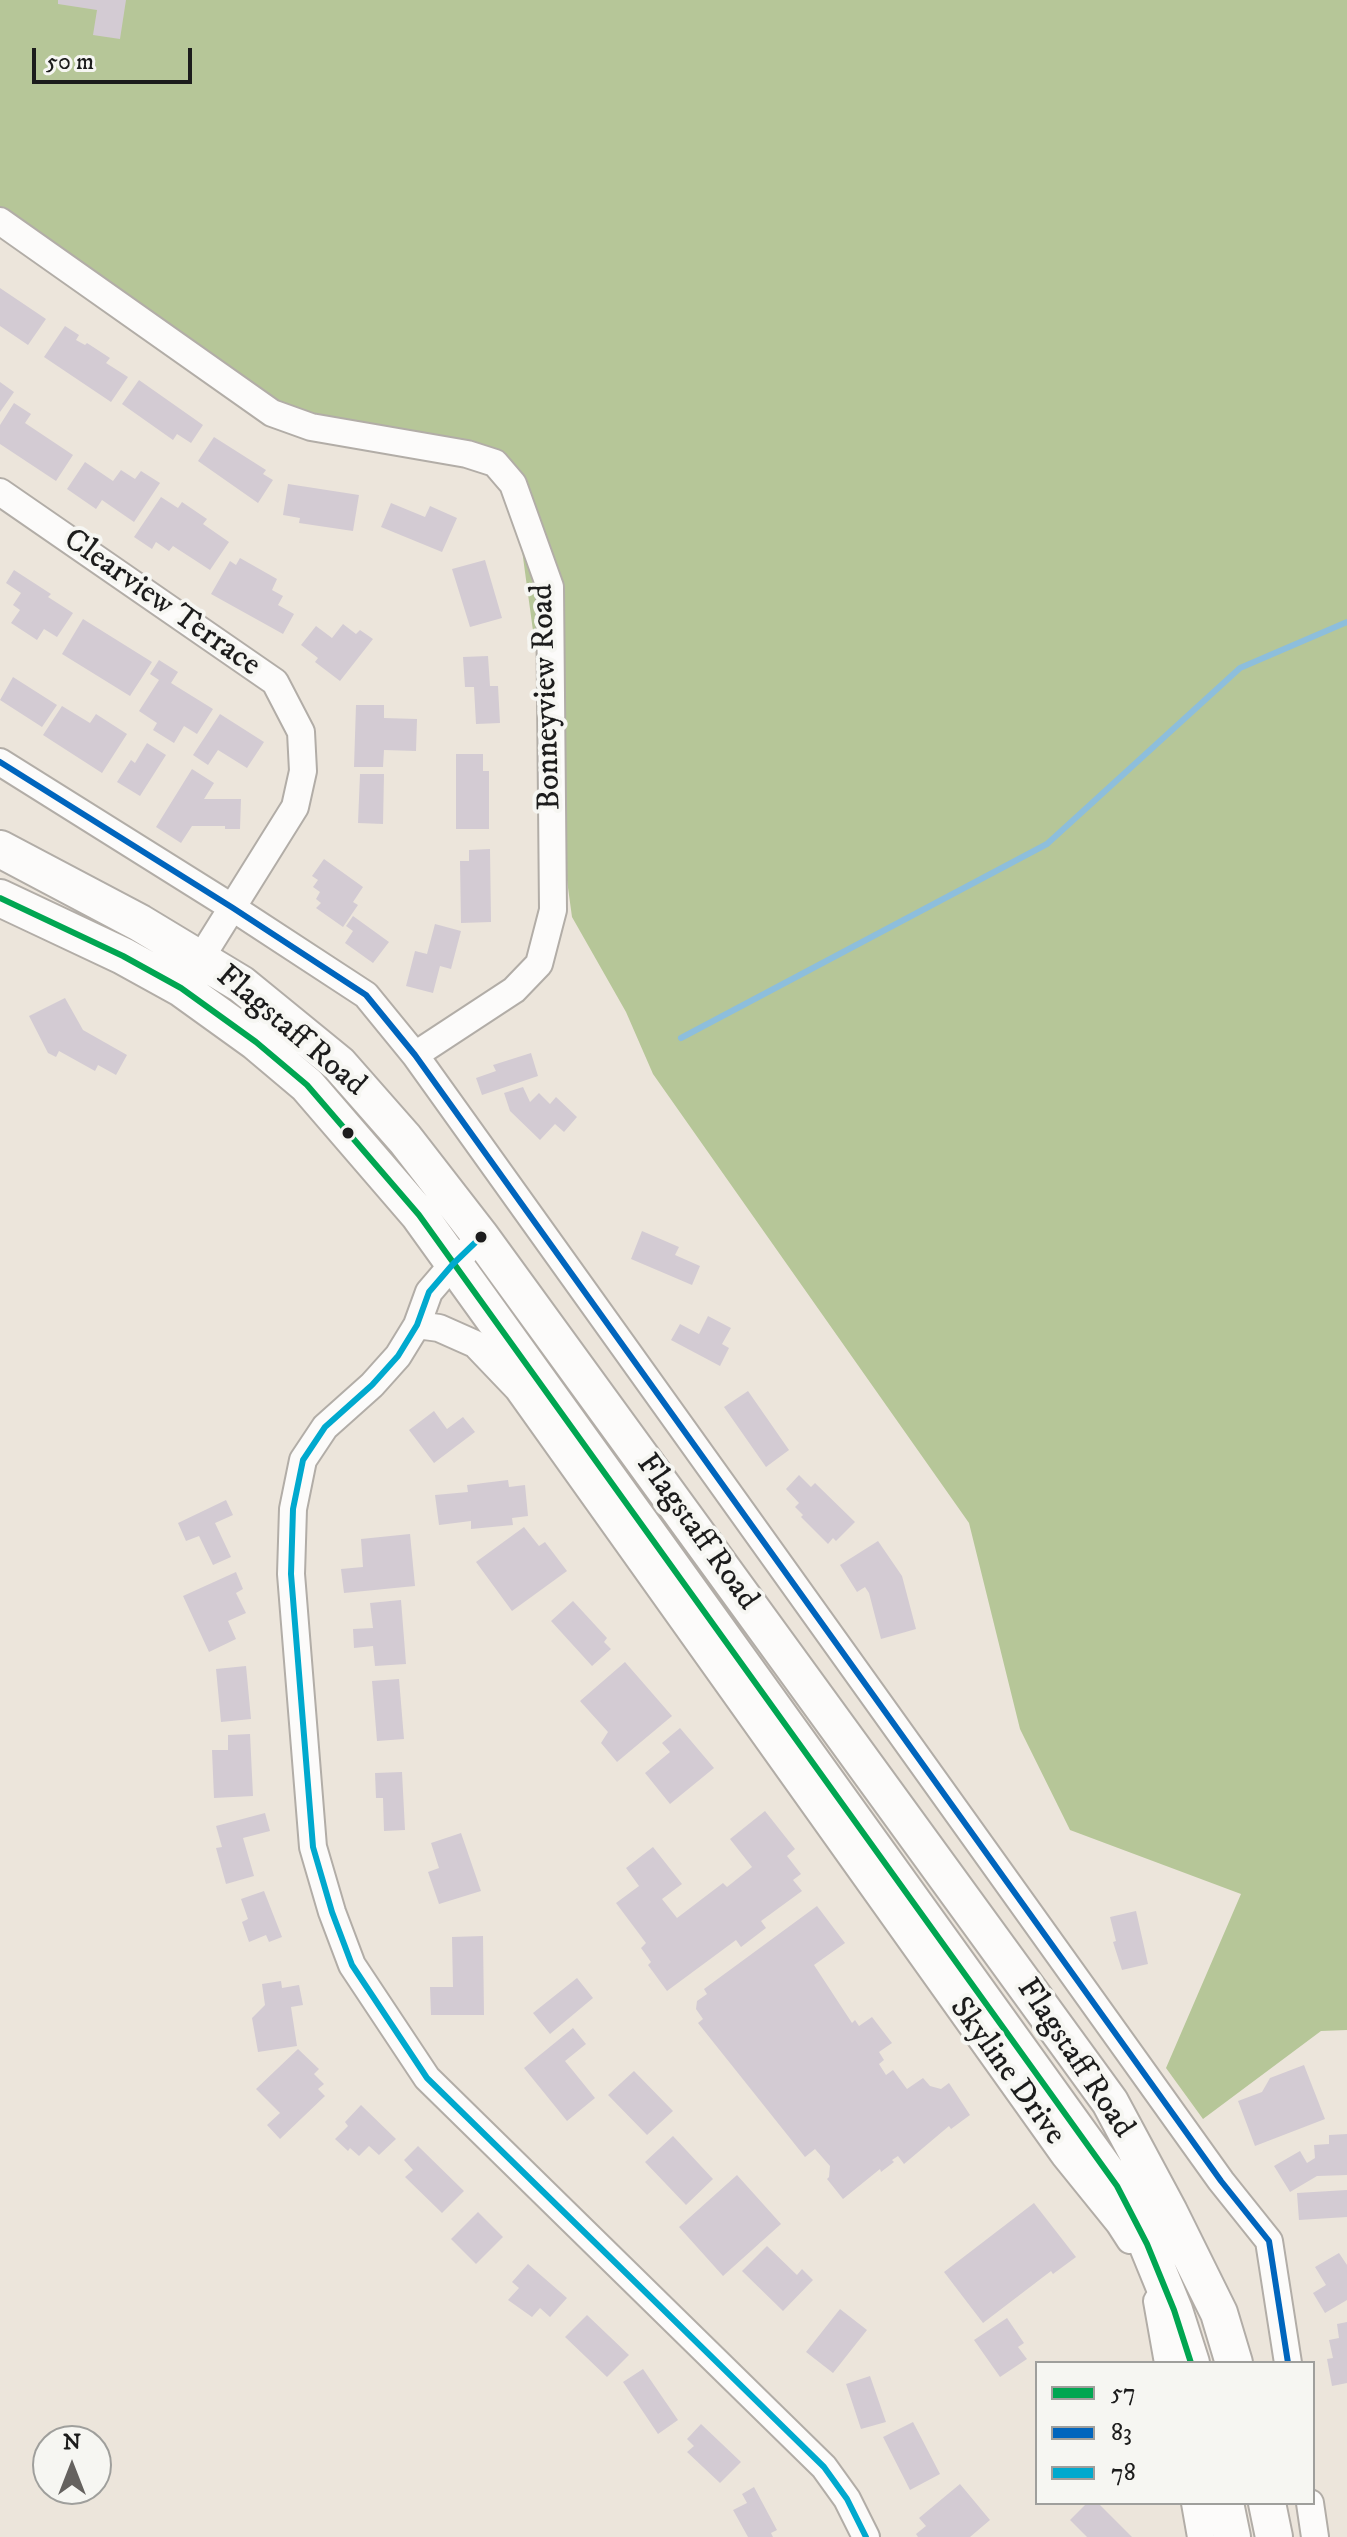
<!DOCTYPE html>
<style>
body{margin:0}
#map{position:relative;width:1347px;height:2537px;overflow:hidden;background:#ece5db;font-family:"IM FELL DW Pica",serif}
canvas{display:block}
.legend{position:absolute;left:1035px;top:2361px;width:280px;height:144px;box-sizing:border-box;background:#f6f6f2;border:2px solid #9f9f9c;margin:0;padding:10px 14px;list-style:none;font-size:24px;color:#1c1c1c}
.legend li{display:flex;align-items:center;gap:16px;height:40px}
.legend b{width:40px;border:2px solid #9f9f9c}
.north{position:absolute;left:32px;top:2425px;width:80px;height:80px;box-sizing:border-box;background:#f6f6f2;border:2px solid #9f9f9c;border-radius:50%;rotate:0deg;font-size:22px;font-weight:700;line-height:32px;text-align:center;color:#1c1c1c}
.north::after{content:'';display:block;margin:auto;width:28px;height:36px;background:#65625f;clip-path:polygon(50% 0,100% 100%,50% 72%,0 100%)}
.scale{position:absolute;left:32px;top:48px;width:160px;height:36px;box-sizing:border-box;border:4px solid #1c1c1c;border-top:0;padding-left:10px;font-size:24px;line-height:28px;white-space:nowrap;color:#1c1c1c;-webkit-text-stroke:6px #f6f6f2;paint-order:stroke}
</style>
<div id="map">
<canvas width="1347" height="2537"></canvas>
<ul class="legend">
<li><b style="height:10px;background:#00a651"></b>57</li>
<li><b style="height:10px;background:#0065bd"></b>83</li>
<li><b style="height:10px;background:#00a9ce"></b>78</li>
</ul>
<div class="north">N</div>
<div class="scale">50 m</div>
</div>
<script>
const ctx = document.querySelector('canvas').getContext('2d');
ctx.lineJoin = 'round';
function fillPath(path, color) {
  ctx.fillStyle = color;
  ctx.fill(path, 'evenodd');
}
function poly(rows) {
  const path = new Path2D();
  for (const r of rows) {
    path.moveTo(r[0], r[1]);
    for (let i = 2; i < r.length; i += 2) path.lineTo(r[i], r[i + 1]);
  }
  return path;
}
function stroke(path, color, width, dash) {
  ctx.strokeStyle = color;
  ctx.lineWidth = width;
  ctx.lineCap = dash ? 'butt' : 'round';
  ctx.setLineDash(dash || []);
  ctx.stroke(path);
}
function label(font, color, halo, rows, align = 'center') {
  ctx.font = font + ' "IM FELL DW Pica",serif';
  ctx.lineWidth = 8;
  ctx.setLineDash([]);
  ctx.textBaseline = 'middle';
  ctx.strokeStyle = halo;
  ctx.fillStyle = color;
  for (const [text, x, y, turn = 0] of rows) {
    ctx.save();
    ctx.translate(x, y);
    ctx.rotate((+turn || 0) * Math.PI / 180);
    ctx.textAlign = isNaN(turn) ? turn : align;
    if (halo) ctx.strokeText(text, 0, 0);
    ctx.fillText(text, 0, 0);
    ctx.restore();
  }
}
const forest = poly([
 [0,0,1347,0,1347,2030,1321,2031,1203,2119,1166,2068,1241,1894,1070,1830,1020,1729,969,1523,653,1074,626,1012,572,917,513,484,495,463,272,413,0,221]
]);
const stream = poly([
 [681,1038,1047,844,1240,668,1347,622]
]);
const building = poly([
 [58,0,126,0,120,39,93,35,97,10,58,4],
 [0,288,46,319,28,345,0,326],
 [65,326,79,335,76,340,85,345,87,343,110,358,106,363,128,377,111,402,44,357],
 [139,380,203,425,191,443,177,434,173,440,122,404],
 [0,382,14,392,0,412],
 [14,403,31,414,25,423,73,455,56,481,0,444,0,425],
 [214,437,266,470,263,474,273,480,258,503,198,461],
 [85,462,113,481,121,470,135,479,141,471,160,483,134,522,102,500,96,509,67,489],
 [288,484,359,495,353,531,299,523,300,518,283,515],
 [161,497,178,508,182,502,207,519,203,524,229,542,210,570,173,546,169,551,156,542,152,549,134,537],
 [391,503,425,517,430,506,457,518,442,552,381,527],
 [240,558,277,579,272,590,283,596,278,605,294,614,283,634,211,594,230,561,236,565],
 [485,560,502,618,470,627,452,569],
 [14,570,51,594,48,597,73,613,57,637,44,629,37,640,11,623,20,610,13,605,21,593,6,583],
 [83,619,152,662,130,696,62,654],
 [343,624,356,634,360,630,373,639,340,681,315,662,318,658,301,645,316,626,332,638],
 [488,656,490,686,498,686,500,723,476,724,474,687,465,687,463,657],
 [159,660,178,672,171,683,213,709,197,734,184,726,174,743,153,730,157,723,139,711,159,680,150,674],
 [13,677,57,705,42,727,0,700],
 [356,705,384,705,384,718,417,719,416,751,384,750,383,767,354,767],
 [62,706,90,723,96,714,127,734,102,773,43,735],
 [220,714,264,742,247,768,218,750,208,765,193,755],
 [147,743,166,755,140,796,117,782,131,760,135,763],
 [456,754,483,754,483,771,489,771,489,829,456,829],
 [192,769,214,783,204,799,241,799,240,829,225,829,225,826,192,826,181,843,156,827],
 [360,774,384,774,383,824,358,823],
 [490,849,491,922,461,923,460,861,469,861,469,850],
 [324,859,363,887,353,902,358,905,343,927,316,908,321,903,316,899,320,892,313,887,318,880,312,876],
 [353,916,389,942,373,963,345,943,353,931,346,926],
 [435,924,461,931,451,969,440,966,433,993,406,986,415,951,427,954],
 [65,998,83,1030,127,1055,116,1075,98,1065,95,1071,59,1051,56,1057,48,1053,29,1016],
 [531,1053,538,1076,482,1095,476,1078,496,1071,493,1065],
 [523,1087,530,1102,539,1093,550,1104,556,1097,577,1117,564,1132,555,1124,540,1140,510,1111,504,1093],
 [642,1231,679,1247,675,1255,700,1266,692,1285,631,1259],
 [708,1316,731,1328,722,1344,729,1348,720,1366,671,1340,680,1324,699,1334],
 [748,1391,789,1450,766,1467,724,1407],
 [434,1411,447,1429,463,1417,475,1432,434,1463,409,1430],
 [799,1475,811,1487,815,1483,855,1522,836,1541,833,1538,828,1544,801,1517,803,1515,795,1507,799,1503,786,1489],
 [508,1480,509,1487,525,1485,528,1516,512,1518,513,1525,471,1529,471,1521,439,1525,435,1495,468,1492,467,1485],
 [226,1500,233,1515,215,1523,231,1557,213,1565,199,1536,186,1541,178,1523],
 [524,1527,539,1546,545,1542,567,1571,512,1611,476,1562],
 [410,1534,415,1586,344,1593,341,1569,363,1567,361,1539],
 [878,1541,902,1576,916,1629,881,1639,869,1593,865,1587,857,1592,840,1565],
 [236,1572,243,1589,236,1593,246,1613,228,1621,236,1639,209,1652,183,1596],
 [401,1600,406,1664,375,1666,373,1646,354,1648,353,1629,373,1628,370,1603],
 [573,1601,607,1638,604,1642,611,1649,592,1666,551,1621],
 [625,1662,672,1716,617,1762,601,1743,608,1732,580,1701],
 [246,1666,251,1719,221,1722,216,1669],
 [399,1679,404,1739,377,1741,372,1681],
 [680,1728,714,1768,670,1804,645,1773,670,1752,662,1743],
 [250,1734,253,1796,214,1798,212,1750,228,1750,228,1735],
 [402,1772,405,1830,384,1831,383,1798,376,1798,375,1773],
 [765,1811,795,1849,787,1856,801,1874,793,1880,802,1891,761,1921,766,1928,741,1947,736,1940,667,1991,648,1965,651,1962,641,1948,646,1943,616,1903,639,1886,626,1868,653,1847,682,1884,662,1899,677,1918,723,1883,727,1887,752,1867,730,1839],
 [265,1813,270,1831,243,1838,254,1876,226,1884,216,1848,222,1847,216,1826],
 [461,1833,481,1891,439,1904,428,1872,439,1868,431,1843],
 [264,1891,282,1937,269,1942,266,1935,249,1942,242,1922,248,1919,241,1899],
 [817,1906,845,1943,814,1965,852,2023,855,2020,859,2026,872,2017,892,2043,879,2052,884,2060,879,2064,886,2075,893,2070,907,2089,923,2078,930,2086,941,2089,949,2083,970,2115,951,2129,949,2126,904,2164,898,2156,892,2160,894,2162,881,2172,880,2169,843,2199,827,2179,829,2177,830,2166,815,2149,805,2157,698,2023,703,2019,696,2009,697,2001,707,1994,704,1989],
 [1136,1911,1148,1964,1122,1970,1113,1942,1116,1941,1110,1917],
 [483,1936,484,2015,431,2015,430,1987,453,1987,452,1937],
 [577,1978,593,1998,550,2034,533,2013],
 [281,1981,282,1988,299,1985,303,2005,291,2007,297,2046,258,2052,252,2018,265,2005,262,1984],
 [573,2028,586,2044,565,2061,595,2098,567,2121,524,2068],
 [298,2049,319,2069,314,2074,324,2084,318,2089,325,2096,280,2139,267,2125,280,2113,256,2089],
 [1304,2065,1325,2119,1255,2146,1238,2101,1262,2092,1270,2078],
 [634,2071,673,2111,647,2135,608,2095],
 [361,2105,396,2139,379,2155,369,2146,359,2156,350,2148,348,2151,335,2139,348,2126,345,2122],
 [1347,2134,1347,2175,1317,2176,1290,2192,1274,2166,1300,2151,1307,2163,1315,2158,1314,2145,1329,2144,1329,2135],
 [673,2136,713,2179,686,2205,645,2162],
 [418,2146,464,2191,442,2213,405,2177,413,2170,404,2160],
 [737,2175,781,2224,723,2276,679,2227],
 [1347,2190,1347,2217,1299,2220,1297,2193],
 [1034,2203,1076,2257,1053,2274,1051,2271,983,2323,944,2272],
 [478,2212,503,2237,476,2264,451,2239],
 [767,2246,797,2275,802,2269,813,2280,783,2311,742,2271],
 [1339,2253,1347,2265,1347,2300,1325,2313,1313,2293,1326,2285,1315,2267],
 [528,2264,567,2298,550,2317,540,2308,532,2317,508,2300,519,2288,512,2282],
 [840,2309,867,2330,833,2373,806,2352],
 [587,2315,629,2355,607,2377,565,2337],
 [1007,2318,1024,2343,1018,2347,1027,2359,1000,2377,974,2340],
 [1347,2322,1347,2383,1332,2386,1327,2359,1333,2358,1329,2340,1339,2338,1337,2324],
 [643,2369,678,2420,658,2434,623,2382],
 [870,2376,886,2422,861,2429,846,2384],
 [913,2422,940,2474,910,2490,883,2437],
 [701,2424,741,2462,720,2483,687,2452,694,2446,687,2439],
 [960,2484,990,2520,970,2537,918,2537,916,2534,926,2526,919,2518],
 [754,2487,777,2530,771,2533,773,2537,748,2537,733,2510,747,2503,742,2494],
 [1087,2503,1098,2503,1132,2537,1087,2537,1070,2520]
]);
const street = poly([
 [0,221,272,413,311,427,467,454,495,463,513,484,550,587,553,910,539,964,514,990,415,1055],
 [0,492,275,682,301,732,303,771,295,807,192,972],
 [0,762,233,908,366,995,415,1055,1221,2181,1269,2241,1288,2363],
 [481,1237,453,1264,429,1292,417,1325,398,1356,372,1385,325,1427,303,1460,293,1509,291,1574,313,1847,332,1912,352,1965,427,2078,824,2467,847,2499,866,2537],
 [417,1325,439,1328,475,1344,518,1389,1064,2155,1119,2223,1130,2240],
 [1157,2301,1168,2363],
 [1195,2503,1201,2537],
 [1310,2503,1315,2537]
]);
const secondary = poly([
 [0,849,140,923,241,984,339,1064,405,1139,481,1237,1110,2102,1169,2212,1219,2313,1234,2363],
 [0,898,123,956,181,988,256,1042,307,1085,419,1215,1117,2186,1147,2244,1174,2310,1191,2363],
 [1225,2503,1232,2537],
 [1267,2503,1274,2537]
]);
const bus1 = poly([
 [0,898,123,956,181,988,256,1042,307,1085,419,1215,1117,2186,1147,2244,1174,2310,1191,2363]
]);
const bus2 = poly([
 [0,762,233,908,366,995,415,1055,1221,2181,1269,2241,1288,2363]
]);
const bus3 = poly([
 [481,1237,453,1264,429,1292,417,1325,398,1356,372,1385,325,1427,303,1460,293,1509,291,1574,313,1847,332,1912,352,1965,427,2078,824,2467,847,2499,866,2537]
]);
const markers = [
 [348,1133,7,"#1c1c1c"],
 [481,1237,7,"#1c1c1c"]
];
const streetNames = [
 ["Clearview Terrace",161,604,35],
 ["Bonneyview Road",548,697,-92],
 ["Flagstaff Road",290,1032,40],
 ["Flagstaff Road",696,1533,54],
 ["Flagstaff Road",1074,2059,56],
 ["Skyline Drive",1006,2072,54]
];
fillPath(forest, '#b6c698');
stroke(stream, '#8dbedc', 6);
fillPath(building, '#d3cbd3');
stroke(street, '#b2ada7', 30);
stroke(secondary, '#b2ada7', 40);
stroke(street, '#fcfbfa', 26);
stroke(secondary, '#fcfbfa', 36);
stroke(bus1, '#00a651', 6);
stroke(bus2, '#0065bd', 6);
stroke(bus3, '#00a9ce', 6);
for (const [x, y, r, color] of markers) {
  const dot = new Path2D();
  dot.arc(x, y, r, 0, 2 * Math.PI);
  ctx.fillStyle = color;
  ctx.fill(dot);
  stroke(dot, '#f6f6f2', 3);
}
label('32px', '#1c1c1c', '#f6f6f2', streetNames);
</script>
